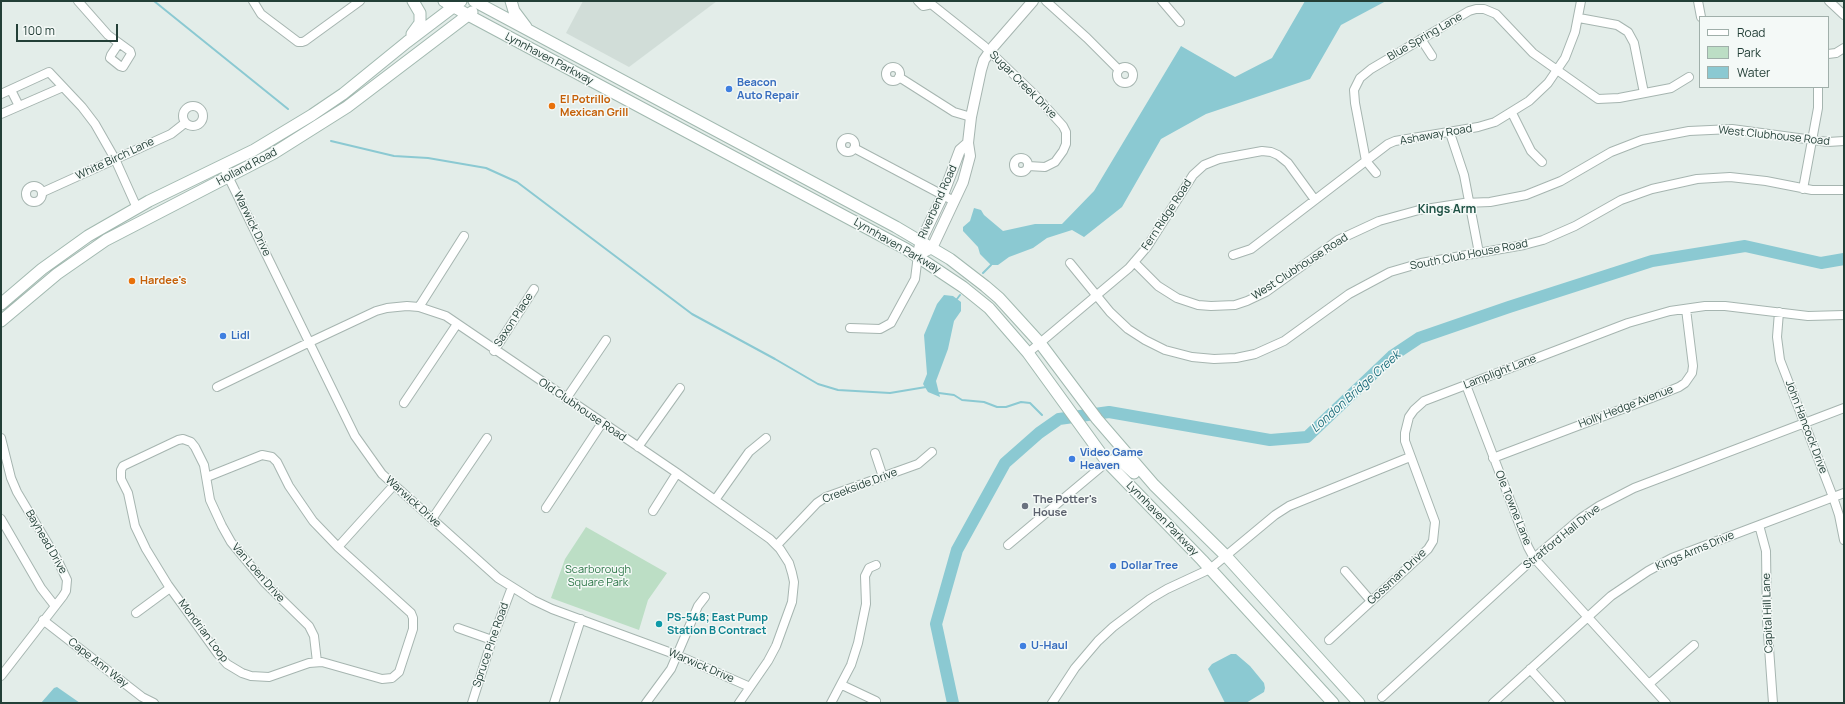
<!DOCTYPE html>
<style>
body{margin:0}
#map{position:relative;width:1845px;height:704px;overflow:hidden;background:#e3ede9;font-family:Manrope,sans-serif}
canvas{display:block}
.frame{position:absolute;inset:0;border:2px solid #233f37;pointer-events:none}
.legend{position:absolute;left:1699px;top:16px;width:130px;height:72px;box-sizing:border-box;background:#f4f9f7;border:1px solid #a0afaa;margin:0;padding:5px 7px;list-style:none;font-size:12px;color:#233f37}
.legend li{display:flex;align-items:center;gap:8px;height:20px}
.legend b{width:20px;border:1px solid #a0afaa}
.scale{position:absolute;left:16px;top:24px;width:102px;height:18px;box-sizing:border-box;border:2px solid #233f37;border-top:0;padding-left:5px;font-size:12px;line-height:14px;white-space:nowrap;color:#233f37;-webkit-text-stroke:3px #f4f9f7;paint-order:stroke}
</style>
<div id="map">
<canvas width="1845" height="704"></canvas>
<div class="frame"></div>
<ul class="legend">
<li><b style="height:5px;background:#fff"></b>Road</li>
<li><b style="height:11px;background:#bcdec5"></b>Park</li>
<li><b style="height:11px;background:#8bc9d2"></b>Water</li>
</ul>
<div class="scale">100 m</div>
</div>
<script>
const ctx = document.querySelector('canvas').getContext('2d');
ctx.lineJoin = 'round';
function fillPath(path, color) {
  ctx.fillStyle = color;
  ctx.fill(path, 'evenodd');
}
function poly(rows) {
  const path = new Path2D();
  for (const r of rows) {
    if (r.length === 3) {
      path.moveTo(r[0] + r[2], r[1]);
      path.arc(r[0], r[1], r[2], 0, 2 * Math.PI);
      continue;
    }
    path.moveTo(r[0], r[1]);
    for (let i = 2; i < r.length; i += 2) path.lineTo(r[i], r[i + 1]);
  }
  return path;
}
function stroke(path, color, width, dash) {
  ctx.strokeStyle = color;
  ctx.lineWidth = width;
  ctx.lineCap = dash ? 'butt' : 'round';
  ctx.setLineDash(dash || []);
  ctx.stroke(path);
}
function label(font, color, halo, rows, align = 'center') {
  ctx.font = font + ' Manrope,sans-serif';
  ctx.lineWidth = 3;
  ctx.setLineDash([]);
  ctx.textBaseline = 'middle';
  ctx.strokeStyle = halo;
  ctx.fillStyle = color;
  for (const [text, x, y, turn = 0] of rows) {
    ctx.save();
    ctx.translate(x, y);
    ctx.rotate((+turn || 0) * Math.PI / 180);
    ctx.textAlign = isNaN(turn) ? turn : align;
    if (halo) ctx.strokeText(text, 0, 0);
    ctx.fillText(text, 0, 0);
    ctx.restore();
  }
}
const built = poly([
 [583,1,717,1,629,67,566,33]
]);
const green = poly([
 [586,527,667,573,648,600,639,630,551,598,565,559]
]);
const water = poly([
 [1305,1,1386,1,1341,25,1310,79,1206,114,1161,139,1122,207,1084,237,1072,230,1047,238,1033,248,1009,257,998,265,991,265,980,254,978,247,963,231,963,227,970,221,974,208,981,210,984,215,1003,231,1035,224,1062,224,1094,191,1181,46,1235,77,1272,58],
 [944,295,953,296,961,302,961,311,954,321,948,349,936,381,940,397,928,392,923,384,927,374,924,335,937,304],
 [1231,654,1236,654,1250,666,1264,683,1265,688,1264,692,1246,703,1225,703,1208,669,1212,664],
 [57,687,80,703,41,703,54,688]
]);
const stream = poly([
 [154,1,288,109],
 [331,141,394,156,428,158,486,168,517,182,692,314,775,359,818,384,838,390,890,393,926,387],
 [983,273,991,265],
 [957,299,960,295],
 [939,393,954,395,962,400,984,402,997,407,1006,407,1021,402,1030,403,1042,415]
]);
const river = poly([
 [953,703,936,624,957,550,1005,463,1039,433,1059,419,1109,412,1270,440,1307,437,1392,356,1419,338,1509,307,1652,261,1745,246,1821,263,1844,259]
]);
const minor = poly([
 [78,1,108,35,119,43],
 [253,1,261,14,298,42,302,42,305,41,360,1],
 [918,1,923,6,928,5,930,1],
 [1046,1,1087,38,1119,70],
 [1162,1,1180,22],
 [1698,1,1701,17],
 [1829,1,1844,15],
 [930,3,984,46,1035,95,1063,126,1066,132,1066,144,1063,151,1055,162,1045,167,1028,166],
 [1579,18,1617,25,1628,32,1634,43,1644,93],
 [1421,39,1432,56],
 [119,43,130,51,131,54,123,67,120,66,110,58,111,55,119,43],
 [1828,54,1836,53,1844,48],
 [1125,75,8],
 [893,74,7],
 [899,77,954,112,971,117],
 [11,90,19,106],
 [1,94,49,72,82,107,95,124,115,159,137,208],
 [193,116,10],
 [1512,113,1531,151,1542,162],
 [1,114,63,87],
 [1450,133,1464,175,1479,253],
 [848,145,7],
 [854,148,954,201],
 [1021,165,7],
 [223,166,355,436,382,474,498,578,533,600,552,609,677,655,750,687],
 [1376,173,1366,161,1355,103,1354,90,1360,78,1371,69,1469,11,1476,9,1484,9,1496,14,1533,53,1598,99,1619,98,1671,88,1689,77],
 [34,194,8],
 [1803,189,1818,108,1818,87],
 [43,192,171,134,185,123],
 [1233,255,1251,249,1388,144,1395,141,1478,127,1495,122,1529,101,1548,83,1565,58,1575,32,1581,1],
 [1134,262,1158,286,1177,298,1198,305,1211,306,1235,305,1247,301,1266,292,1338,240,1379,221,1419,210,1464,203,1490,202,1526,195,1561,181,1611,152,1642,140,1689,131,1732,129,1828,142,1844,141],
 [1070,263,1110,312,1128,329,1145,340,1165,350,1192,357,1214,359,1236,358,1255,354,1284,341,1349,294,1390,272,1421,263,1524,245,1543,240,1575,226,1621,200,1652,189,1697,179,1730,177,1766,181,1812,190,1844,190],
 [419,307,464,236],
 [1779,312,1777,337,1780,360,1833,497,1839,515,1844,540],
 [850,328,880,329,891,323,915,279,918,255],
 [494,351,534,289],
 [1028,353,1129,268,1147,247,1193,175,1204,165,1219,159,1262,151,1271,152,1278,155,1288,163,1315,200],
 [1466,385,1528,547,1534,558,1666,703],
 [217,387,310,342,376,311,387,308,407,306,419,307,446,316,677,473,770,539,780,549,789,563,792,573,794,582,792,602,776,646,768,661,739,703],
 [566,399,606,340],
 [404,403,457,324],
 [1,438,11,478,17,492,57,559,67,580,66,591,63,596,1,676],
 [638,447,680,388],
 [875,453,883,477],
 [1493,458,1654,397,1679,387,1685,383,1692,373,1693,366,1686,309],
 [207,477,262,455,272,457,277,462,289,486,313,521,338,547,411,613,413,618,413,629,399,672,392,678,382,679,322,662,309,663,269,677,251,676,242,673,227,664,218,654,168,585,146,549,135,526,128,493,121,479,121,470,123,466,178,440,183,439,191,442,195,447,204,465,210,500,222,526,231,542,265,583,309,626,314,636,317,662],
 [715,500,749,452,766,438],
 [546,508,602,423],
 [653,511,677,473],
 [1,519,41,588,55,606],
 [432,519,487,438],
 [1759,525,1766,551,1767,620,1773,703],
 [777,545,817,503,826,497,918,464,932,452],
 [1008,545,1107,462],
 [338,547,394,485],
 [1345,571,1371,601],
 [136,613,170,588],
 [43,620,142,697,154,703],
 [458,628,492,640],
 [1329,640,1428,549,1433,541,1435,522,1405,441,1405,433,1409,417,1414,410,1424,401,1628,323,1670,311,1705,306,1725,306,1808,316,1844,315],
 [1530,669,1561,703],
 [1649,684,1694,645],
 [842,685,876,701],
 [1382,697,1534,558,1581,518,1599,506,1634,488,1844,408],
 [472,703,492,640,512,587],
 [554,703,581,619],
 [646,703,671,669,698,606,705,597],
 [831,703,851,665,858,643,866,604,865,576,869,568,876,565],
 [1052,703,1075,668,1098,641,1113,627,1150,599,1167,589,1210,569,1275,515,1289,506,1410,457],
 [1493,703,1611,596,1648,571,1672,558,1844,493]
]);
const tertiary = poly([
 [919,249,921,241,943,195,960,150,968,143],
 [918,255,932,248,963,182,970,156,968,143,971,117,981,70,984,60,993,47,1033,1]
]);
const secondary = poly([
 [444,1,468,15,906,249,963,287,989,308,1028,353,1107,462,1202,560,1333,703],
 [474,1,896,227,950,259,985,286,999,298,1040,343,1097,419,1154,485,1226,556,1359,703],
 [511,1,514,11,526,27],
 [412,34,420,23,420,13,413,1],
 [1,304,42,269,88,236,149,201,254,150,312,115,343,94,407,42,461,1],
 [1,321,57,274,106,240,274,153,347,107,472,12],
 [1107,462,1115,460,1121,461,1134,473]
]);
const markers = [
 [729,89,4,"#3f7fe0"],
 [552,106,4,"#e8710a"],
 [132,281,4,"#e8710a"],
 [223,336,4,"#3f7fe0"],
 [1072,459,4,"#3f7fe0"],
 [1025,506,4,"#6b7280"],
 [1113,566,4,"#3f7fe0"],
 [659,624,4,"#0f9aa8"],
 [1023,646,4,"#3f7fe0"]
];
const streetNames = [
 ["Blue Spring Lane",1425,37,-30],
 ["Lynnhaven Parkway",549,59,28],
 ["Sugar Creek Drive",1023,85,45],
 ["Ashaway Road",1436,135,-10],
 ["West Clubhouse Road",1774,136,6],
 ["White Birch Lane",115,159,-25],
 ["Holland Road",247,167,-28],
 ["Riverbend Road",938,202,-66],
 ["Fern Ridge Road",1167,215,-57],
 ["Warwick Drive",252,224,64],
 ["Lynnhaven Parkway",897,246,30],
 ["South Club House Road",1469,255,-11],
 ["West Clubhouse Road",1300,267,-33],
 ["Saxon Place",514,320,-57],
 ["Lamplight Lane",1500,372,-21],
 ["Holly Hedge Avenue",1626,407,-21],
 ["Old Clubhouse Road",582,410,34],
 ["John Hancock Drive",1806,427,69],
 ["Creekside Drive",860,486,-21],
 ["Warwick Drive",413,502,42],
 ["Ole Towne Lane",1513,508,68],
 ["Lynnhaven Parkway",1162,519,46],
 ["Stratford Hall Drive",1562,537,-39],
 ["Bayhead Drive",46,542,60],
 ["Kings Arms Drive",1695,551,-23],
 ["Van Loen Drive",258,573,49],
 ["Gossman Drive",1397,577,-43],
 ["Capital Hill Lane",1768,613,-92],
 ["Mondrian Loop",203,631,53],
 ["Spruce Pine Road",491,645,-71],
 ["Cape Ann Way",98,663,38],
 ["Warwick Drive",701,666,23]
];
const shopNames = [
 ["Beacon",737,83],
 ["Auto Repair",737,96],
 ["Lidl",231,336],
 ["Video Game",1080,453],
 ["Heaven",1080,466],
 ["Dollar Tree",1121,566],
 ["U-Haul",1031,646]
];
const foodNames = [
 ["El Potrillo",560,100],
 ["Mexican Grill",560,113],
 ["Hardee's",140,281]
];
const worshipNames = [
 ["The Potter's",1033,500],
 ["House",1033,513]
];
const parkNames = [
 ["Scarborough",598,570],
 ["Square Park",598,583]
];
const cultureNames = [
 ["PS-548; East Pump",667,618],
 ["Station B Contract",667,631]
];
const neighbourhoodNames = [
 ["Kings Arm",1447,210]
];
const waterNames = [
 ["London Bridge Creek",1356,392,-42]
];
fillPath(built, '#d1ddd8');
fillPath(green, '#bcdec5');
fillPath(water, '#8bc9d2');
stroke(stream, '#8bc9d2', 2);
stroke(river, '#8bc9d2', 12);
stroke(minor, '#a6b5b0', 10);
stroke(tertiary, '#a6b5b0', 12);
stroke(secondary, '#a2b9b0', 13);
stroke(minor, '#fff', 8);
stroke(tertiary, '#fff', 10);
stroke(secondary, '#fff', 11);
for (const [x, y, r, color] of markers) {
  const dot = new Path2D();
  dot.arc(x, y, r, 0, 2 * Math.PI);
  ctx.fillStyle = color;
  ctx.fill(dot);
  stroke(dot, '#f4f9f7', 1.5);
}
label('11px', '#233f37', '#f4f9f7', streetNames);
label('bold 11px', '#366cbe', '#f4f9f7', shopNames, 'left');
label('bold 11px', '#c56008', '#f4f9f7', foodNames, 'left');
label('bold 11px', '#5b616d', '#f4f9f7', worshipNames, 'left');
label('11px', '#2c7647', '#f4f9f7', parkNames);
label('bold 11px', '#0d838f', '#f4f9f7', cultureNames, 'left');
label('bold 12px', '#1e5144', '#f4f9f7', neighbourhoodNames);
label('italic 12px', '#1c6e7c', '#f4f9f7', waterNames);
</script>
